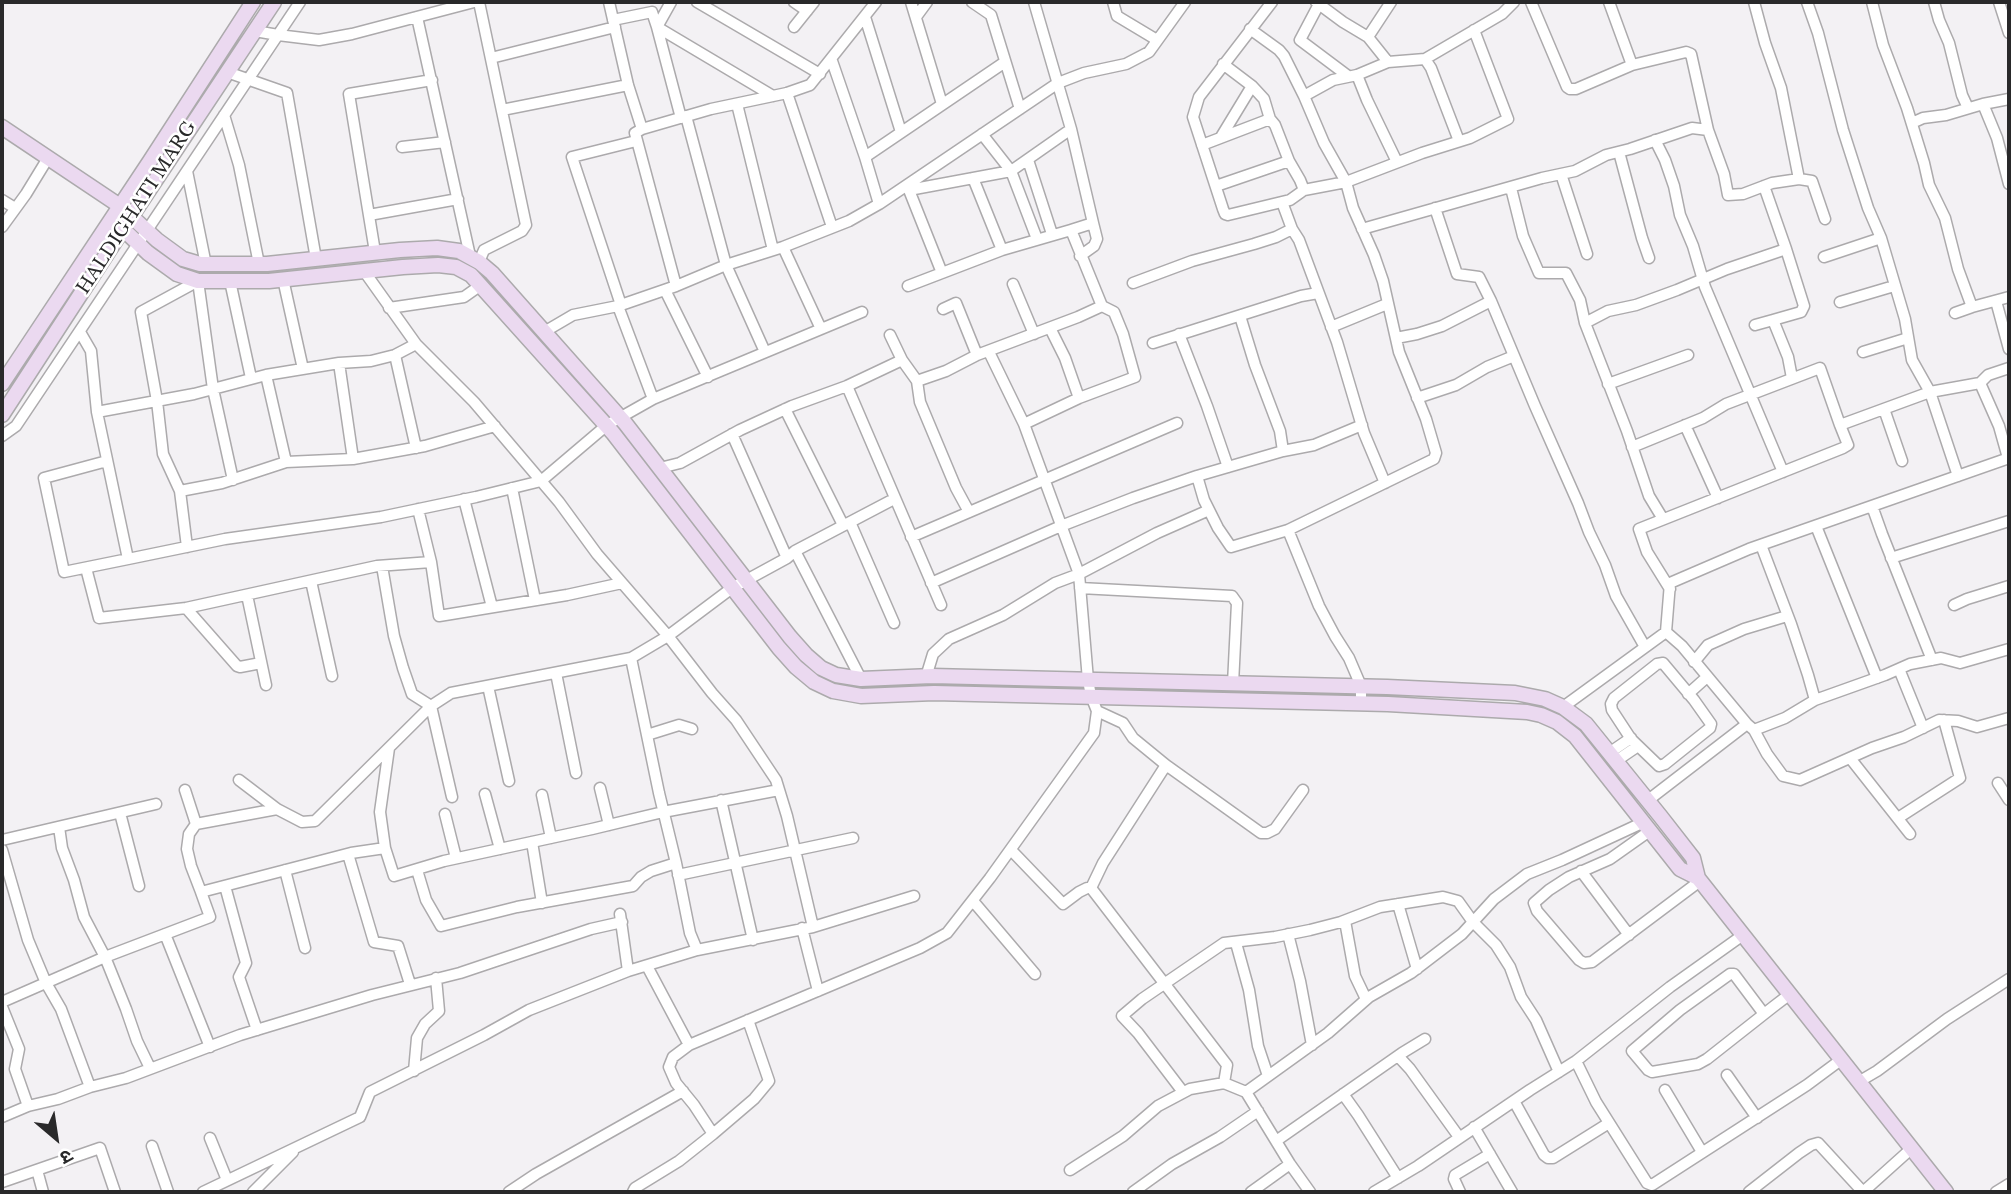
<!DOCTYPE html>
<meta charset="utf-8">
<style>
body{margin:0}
#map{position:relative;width:2011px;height:1194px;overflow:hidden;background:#f3f1f4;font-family:"Libre Baskerville","Noto Sans Devanagari",serif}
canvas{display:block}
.frame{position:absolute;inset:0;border:4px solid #29292a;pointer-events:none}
.north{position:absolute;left:21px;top:1103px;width:70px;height:70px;-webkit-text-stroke:5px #fff;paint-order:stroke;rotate:151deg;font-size:19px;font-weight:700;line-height:28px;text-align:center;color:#29292a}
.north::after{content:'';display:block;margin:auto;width:24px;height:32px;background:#29292a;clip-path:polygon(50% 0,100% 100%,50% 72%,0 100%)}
</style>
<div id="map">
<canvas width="2011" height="1194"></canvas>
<div class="frame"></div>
<div class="north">उ</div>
</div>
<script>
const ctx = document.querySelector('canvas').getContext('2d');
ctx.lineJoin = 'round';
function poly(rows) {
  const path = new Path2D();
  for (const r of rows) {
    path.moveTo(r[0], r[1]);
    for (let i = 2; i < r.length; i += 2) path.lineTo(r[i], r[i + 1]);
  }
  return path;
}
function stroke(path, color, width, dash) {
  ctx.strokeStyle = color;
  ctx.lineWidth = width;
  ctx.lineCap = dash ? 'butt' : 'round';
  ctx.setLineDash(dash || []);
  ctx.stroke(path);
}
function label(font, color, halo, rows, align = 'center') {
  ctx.font = font + ' "Libre Baskerville",serif';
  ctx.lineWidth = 5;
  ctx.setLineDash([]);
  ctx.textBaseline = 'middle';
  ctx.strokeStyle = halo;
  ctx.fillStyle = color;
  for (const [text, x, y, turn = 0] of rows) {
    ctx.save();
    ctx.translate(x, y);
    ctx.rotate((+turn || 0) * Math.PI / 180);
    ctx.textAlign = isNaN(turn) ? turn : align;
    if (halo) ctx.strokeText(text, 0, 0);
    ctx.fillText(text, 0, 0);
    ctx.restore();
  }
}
const street = poly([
 [479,2,526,225,522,231,484,250,479,262],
 [609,2,628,85,642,129],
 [671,2,657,27,681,118],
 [697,2,820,74],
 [794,2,807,11],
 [911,2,942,104],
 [972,2,991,15,1020,109],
 [1034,2,1071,129,1093,223,1071,230,1102,306],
 [1113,2,1117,16,1157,40],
 [1272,2,1199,97,1193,117,1223,209,1225,214,1228,215,1290,200,1304,190,1346,182,1422,153,1470,138,1508,119,1474,30],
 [1316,2,1343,22,1368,37,1388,62],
 [1531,2,1567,87,1570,89,1576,89,1632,65],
 [1609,2,1632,65,1686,52,1691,54,1708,130],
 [1807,2,1818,33,1843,130,1868,208,1881,238,1905,319,1912,360,1930,392,1980,383],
 [1872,2,1883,45,1907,108,1924,163,1929,185,1945,218,1958,269,1972,307],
 [1934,2,1939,20,1949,43,1962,95,1968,108],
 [1999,2,2009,33],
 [1319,4,1300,40,1348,76],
 [417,17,470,256],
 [865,17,901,132],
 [916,17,927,2],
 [613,20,652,12,657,27,773,96],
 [794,27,814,2],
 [255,31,278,35,319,40,352,34,474,2],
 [1368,37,1391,2],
 [491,58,615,27],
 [1425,59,1431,68,1459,141],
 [832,61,865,157,879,204],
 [1223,64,1252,86,1264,99,1270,119,1275,125,1289,161,1300,180,1304,190],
 [227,72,287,93,316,259],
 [1357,75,1367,100,1397,162],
 [787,93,832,227],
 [1304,96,1333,80,1357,75,1388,62,1425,59,1502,14,1514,2],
 [737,104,773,250],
 [1983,104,1997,138,2009,184],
 [502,110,628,85],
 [224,115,239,165,259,264],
 [686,116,726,265,765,352],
 [1912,123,1923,118,1946,115,1983,104,2009,99],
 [982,134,1011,171,1037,239],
 [1221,137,1252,86],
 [1655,140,1665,160,1674,186,1680,215,1693,246,1705,287,1783,472],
 [1202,145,1270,119],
 [402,147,445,142],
 [1619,152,1642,238,1649,258],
 [865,157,1005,62],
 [1028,160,1052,234],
 [187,171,206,265],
 [1561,174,1587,254],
 [973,178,1002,250],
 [1799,179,1812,181,1825,219],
 [907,185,942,273],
 [1216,186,1289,161],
 [1764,186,1786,249],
 [1511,188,1523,236,1539,273,1566,273,1580,300,1585,323,1627,431,1649,496,1663,519],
 [909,190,1011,171,1071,129],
 [2,200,15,208],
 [1282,202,1292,229,1299,240,1337,342,1364,433,1385,483],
 [1435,208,1457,274,1479,277,1491,301,1535,406,1578,503,1589,532,1605,565,1616,596,1645,647],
 [369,215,458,199],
 [2,227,26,194,48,158],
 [1362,229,1542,178,1575,171,1606,155,1630,149,1692,128,1708,130,1724,174,1728,195,1743,194,1772,183,1799,179,1781,88,1765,43,1754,2],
 [783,247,821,329],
 [375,252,349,94,432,80],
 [1080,256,1094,246,1097,239,1093,223],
 [1824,257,1881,238],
 [364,271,416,344],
 [283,279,303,369],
 [230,281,251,378],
 [1133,283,1192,261,1254,244,1276,237,1292,229],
 [1013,284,1034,334],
 [676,286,635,133,642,129,711,109,787,93,810,85,876,2],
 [908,286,1002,250,1071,230],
 [665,290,708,377],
 [1996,301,2009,349],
 [1840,302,1894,286],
 [621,305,572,157,636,141],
 [618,306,653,399],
 [389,308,464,297,481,285],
 [943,309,956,303,977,355],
 [1955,313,1972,307,2009,297],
 [1240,316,1255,365,1280,431,1283,451],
 [1585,323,1608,311,1636,305,1677,290,1727,269,1786,249,1804,306,1801,312,1773,320,1788,357,1792,378],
 [1755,325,1773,320],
 [1331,327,1387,304],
 [1050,328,1065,358,1079,398],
 [80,332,91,351,97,412,128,559,225,539,381,517,476,497,541,481,607,425,653,399,862,312],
 [544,332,573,315,618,306,676,286,726,265,783,247,849,221,879,204,1058,83,1084,73,1126,64,1149,52,1185,2],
 [1179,334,1207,406,1228,467],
 [890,335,902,360],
 [1396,338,1417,334,1442,326,1491,301],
 [1153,343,1301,296,1318,293],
 [1863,352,1908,338],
 [395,355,416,448],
 [339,363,353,459],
 [266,375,286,462],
 [917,381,920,402,956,488,969,512],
 [1608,384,1688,355],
 [847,386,941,605],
 [1417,398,1456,385,1487,367,1514,356],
 [785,409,843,525],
 [1884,409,1902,461],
 [97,412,194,394,266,375,339,363,371,361,395,355,416,344,474,402,559,502,597,554,668,636,631,658,659,793,676,863,690,933,697,950],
 [1685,425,1718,498],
 [732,434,787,558],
 [2,436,16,426,300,2],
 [1632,447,1703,418,1726,404,1820,368,1840,425],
 [2008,458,1999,426,1980,383,1988,375,2009,368],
 [107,461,44,478,64,572,128,559],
 [660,468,680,463,740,430,792,406,847,386,902,360,917,381,946,371,977,355,1078,317,1102,306,1114,312,1123,334,1135,377,1079,398,1024,424],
 [1197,476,1204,500,1218,528,1231,547,1288,530,1434,459,1436,453,1426,419,1399,352,1383,281,1374,255,1353,208,1346,182,1324,143,1304,96,1284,56,1279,50,1250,29],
 [512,488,535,600],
 [180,491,222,483,286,462,353,459,425,446,495,426],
 [464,499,492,607],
 [1872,506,1882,534,1932,660],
 [418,509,431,562],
 [850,522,894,623],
 [1816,526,1877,678],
 [1288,530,1319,606,1335,636,1349,658,1361,686,1361,703],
 [911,537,1177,423],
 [1761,545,1791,624,1808,675,1815,700],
 [187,547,180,491,163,454,157,401,141,312,198,281,213,389,233,480],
 [795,551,861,679],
 [1891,558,2009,521],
 [382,566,394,636,403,668,412,694,431,706,452,797],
 [86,568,99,618,186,608,377,566,431,562,439,616,567,595,622,583],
 [311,581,332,676],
 [931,583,1061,526,1133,498,1197,476,1283,451,1314,445,1362,425],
 [1080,588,1232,596,1237,603,1233,684],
 [1670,589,1647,552,1639,529,1843,448,1848,445,1840,425,1930,392,1958,476],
 [247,595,266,685],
 [1954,605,1967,599,2009,586],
 [186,608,237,666,240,667,261,663],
 [1666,632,1682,646,1747,724],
 [1694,662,1708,645,1744,629,1787,616],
 [1663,663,1694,700,1711,724,1710,728,1665,764,1659,766,1631,739,1612,710,1611,704,1614,698,1657,664,1663,663],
 [1899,669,1923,728],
 [556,673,576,773],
 [926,677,933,654,949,639,1003,615,1055,583,1079,574,1157,533,1209,510],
 [488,686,509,781],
 [1688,694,1707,677],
 [1563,707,1666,632,1670,583,1749,549,2009,458],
 [1097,711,1123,723,1133,738,1166,765,1261,833,1267,833,1275,829,1303,790],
 [1754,730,1767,754,1783,776,1800,780,1872,748,1904,737,1939,720,1958,721,1977,727,2009,718],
 [647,735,679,725,692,729],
 [389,748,380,812,385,848,394,876,444,861,592,829,663,812,779,790],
 [1609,753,1631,738],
 [1850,758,1910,834],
 [1616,761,1638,746],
 [239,780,277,809],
 [1998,783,2009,800],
 [600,788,609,825],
 [185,790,196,824,277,809,302,822,315,821,431,706,451,693,631,658],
 [485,794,500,849],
 [542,795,551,838],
 [721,800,753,940],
 [1647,801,1747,724,1754,730,1785,718,1815,700,1885,675,1910,664,1941,658,1960,663,2009,649],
 [120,813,139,886],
 [445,814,456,858],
 [1898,818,1960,778,1944,720],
 [196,824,189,834,187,849,191,866,201,892],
 [59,827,62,848,74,880,84,917,105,957,126,1009,137,1041,150,1068],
 [1651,830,1610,859,1569,877,1549,890,1534,903,1537,911,1579,960,1584,963,1592,962,1700,881],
 [2,840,156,804],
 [532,842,542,903],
 [2,850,28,940,46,983,61,1009,90,1087],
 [1011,850,1063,904,1079,892,1087,888,1091,888,1103,863,1166,765],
 [348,854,374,942,398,946,410,984],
 [285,870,305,948],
 [417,870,426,900,441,926,517,907,633,886,641,877,651,871,676,863],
 [1581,871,1629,935],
 [678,875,853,838],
 [225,886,246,963,239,977,257,1030],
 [1091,888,1227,1065,1224,1083],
 [973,901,1035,974],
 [1398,904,1417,969],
 [620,914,628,971],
 [1345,921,1355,976,1366,999],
 [813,927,787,816,776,780,736,720,712,693,668,636,732,588,787,558,795,551,894,499],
 [802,928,818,991],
 [165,934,210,1047],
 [1288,934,1300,981,1312,1045],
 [1236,943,1249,990,1258,1046,1268,1076],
 [647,966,689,1045,920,948,947,933,990,878,1094,733,1097,711,1091,696,1088,680,1079,574,1024,424,989,352],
 [2,1002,105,957,210,917,201,892,351,853,385,848],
 [2,1007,19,1049,15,1069,28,1106],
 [1764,1014,1734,974,1730,974,1680,1010,1632,1051,1648,1070,1652,1072,1698,1064,1707,1059,1773,1007,1790,994],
 [689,1045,673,1057,669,1067,676,1083,694,1105,713,1134],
 [1398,1056,1410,1069,1459,1137],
 [1576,1061,1596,1102,1647,1183,1652,1185,1807,1085,1842,1059],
 [414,1071,417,1038,425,1024,439,1011,436,978],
 [1727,1075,1757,1118],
 [1860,1081,1877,1071,1947,1019,2009,979],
 [1665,1090,1702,1152],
 [1183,1092,1138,1033,1122,1016,1142,999,1224,943,1275,937,1310,930,1341,922,1380,907,1443,897,1458,901,1473,922,1496,945,1510,967,1521,997,1536,1020,1559,1072],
 [1246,1092,1328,1033,1369,997,1411,973,1462,934,1494,899,1527,874,1562,860,1644,822],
 [1343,1094,1358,1115,1398,1178],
 [1514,1101,1544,1155,1548,1158,1553,1158,1609,1123],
 [2,1117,28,1106,58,1099,90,1087,126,1078,240,1035,372,995,460,973,591,929,622,922],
 [1474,1127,1512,1192],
 [210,1138,227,1180],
 [1276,1141,1402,1053,1425,1039],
 [152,1146,168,1192],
 [37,1170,43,1192],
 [1070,1170,1123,1136,1158,1106,1190,1089,1224,1083,1246,1092,1290,1164,1310,1192],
 [2,1182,100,1148,115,1192],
 [203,1192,360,1117,370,1092,484,1035,529,1010,628,971,697,950,813,927,914,896],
 [253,1192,293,1152],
 [509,1192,536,1174,683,1091],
 [633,1192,635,1188,679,1161,713,1134,754,1099,769,1081,748,1020],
 [1133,1192,1172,1164,1220,1137,1258,1111],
 [1251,1192,1290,1164],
 [1374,1192,1418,1166,1530,1090,1576,1061,1670,987,1743,935],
 [1460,1192,1454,1179,1455,1175,1490,1154],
 [1749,1192,1799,1153,1811,1145,1818,1143,1863,1192],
 [1863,1192,1912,1148],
 [1996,1192,2009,1184]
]);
const secondary = poly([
 [2,127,120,206,157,240,183,259,200,264,267,264,400,250,437,248,459,251,479,262,492,273,625,423,790,637,806,655,821,668,836,675,861,679,932,676,1387,687,1515,693,1545,699,1563,707,1586,724,1661,817,1693,858,1698,878,1946,1192],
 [111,220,123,229,148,253,177,274,198,281,269,281,403,267,438,265,456,267,471,275,613,433,779,648,796,667,814,682,833,691,861,696,934,693,1388,704,1527,712,1541,715,1557,722,1575,736,1680,869,1698,878],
 [2,384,150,161,253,2],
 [2,415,123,229,274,2]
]);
const streetNames = [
 ["HALDIGHATI MARG",137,208,-57]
];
stroke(street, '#acaaac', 13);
stroke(secondary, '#acaaac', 17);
stroke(street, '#fff', 10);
stroke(secondary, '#ebd9f0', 14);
label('18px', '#29292a', '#fff', streetNames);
</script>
